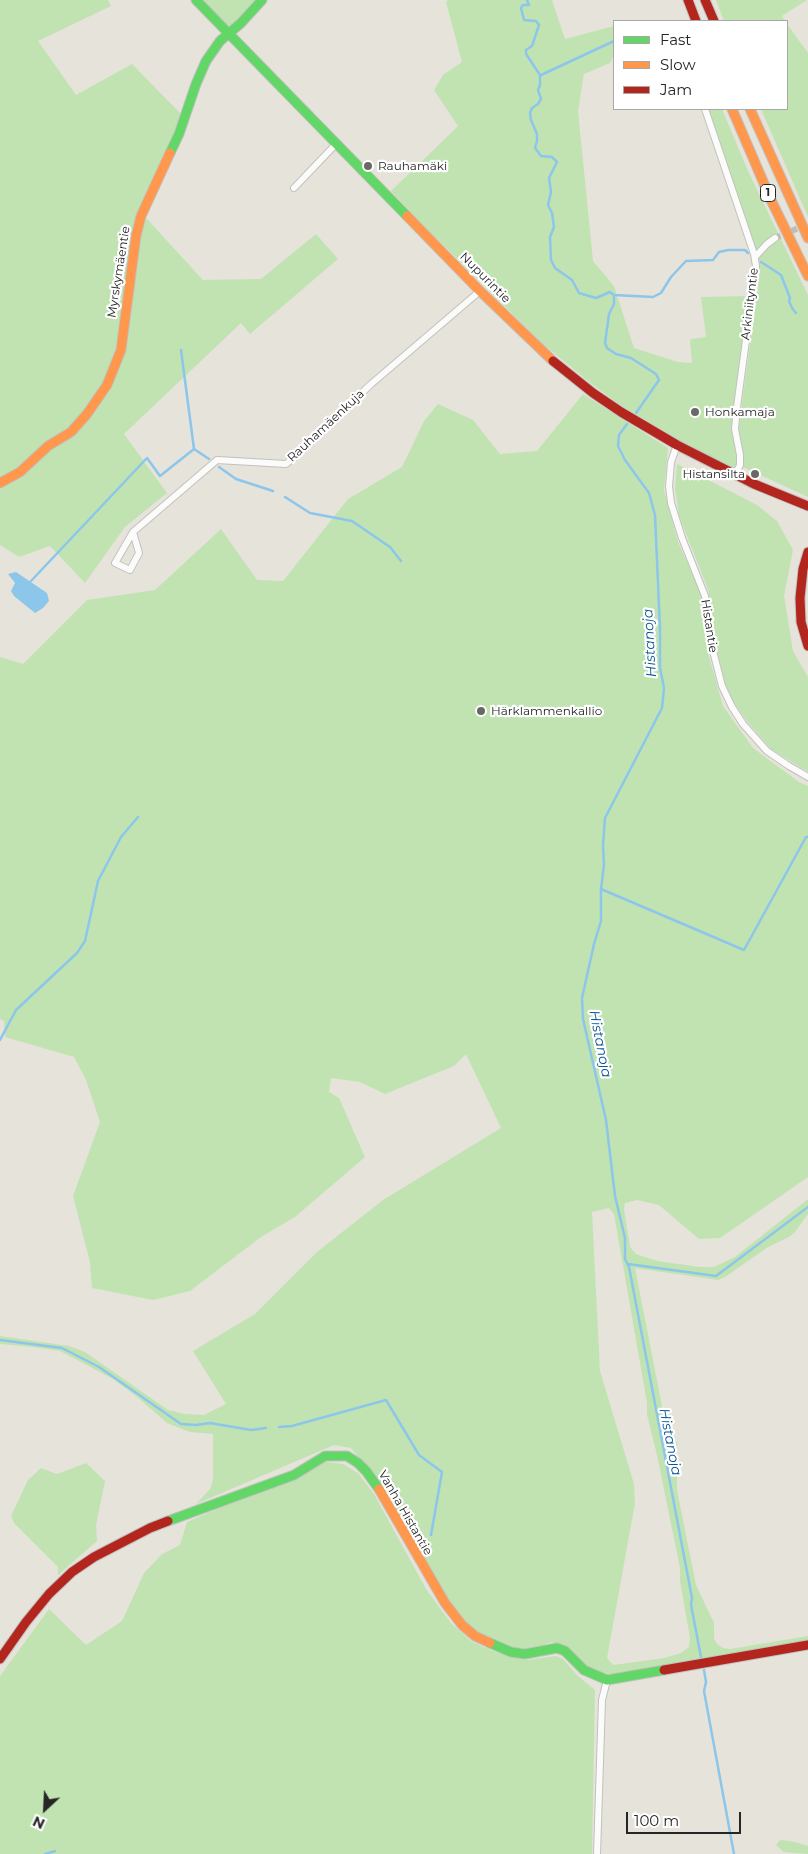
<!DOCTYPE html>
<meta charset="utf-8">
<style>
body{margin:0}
#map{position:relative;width:808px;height:1854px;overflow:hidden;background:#e6e3db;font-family:Montserrat,sans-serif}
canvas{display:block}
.legend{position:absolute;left:613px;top:20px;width:175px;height:90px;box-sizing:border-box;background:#fff;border:1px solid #a8a8a8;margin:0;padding:6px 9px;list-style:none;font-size:15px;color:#262626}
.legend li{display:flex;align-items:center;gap:10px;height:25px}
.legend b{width:25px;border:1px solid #a8a8a8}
.north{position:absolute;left:20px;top:1784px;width:50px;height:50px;-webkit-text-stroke:4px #fff;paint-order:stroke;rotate:205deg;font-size:14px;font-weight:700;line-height:20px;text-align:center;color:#262626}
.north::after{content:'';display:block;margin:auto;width:18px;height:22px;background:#262626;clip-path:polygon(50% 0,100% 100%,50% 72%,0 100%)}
.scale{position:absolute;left:626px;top:1812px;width:115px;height:22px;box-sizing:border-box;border:2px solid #262626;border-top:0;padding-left:6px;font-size:15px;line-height:18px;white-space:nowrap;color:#262626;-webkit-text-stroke:4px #fff;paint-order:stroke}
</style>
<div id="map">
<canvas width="808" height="1854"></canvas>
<ul class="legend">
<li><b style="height:6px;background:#63d668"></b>Fast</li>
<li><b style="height:6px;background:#ff974d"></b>Slow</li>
<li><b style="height:6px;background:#b3261e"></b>Jam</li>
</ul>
<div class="north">N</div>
<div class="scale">100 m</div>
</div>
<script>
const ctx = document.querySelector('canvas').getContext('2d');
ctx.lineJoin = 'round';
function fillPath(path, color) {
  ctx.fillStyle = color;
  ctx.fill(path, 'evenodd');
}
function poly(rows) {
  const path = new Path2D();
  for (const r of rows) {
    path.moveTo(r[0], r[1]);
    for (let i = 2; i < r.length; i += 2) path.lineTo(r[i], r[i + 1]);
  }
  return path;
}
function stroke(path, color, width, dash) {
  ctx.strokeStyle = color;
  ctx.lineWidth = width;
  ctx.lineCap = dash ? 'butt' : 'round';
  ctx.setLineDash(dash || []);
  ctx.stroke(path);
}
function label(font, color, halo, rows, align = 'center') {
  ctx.font = font + ' Montserrat,sans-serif';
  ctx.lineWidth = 4.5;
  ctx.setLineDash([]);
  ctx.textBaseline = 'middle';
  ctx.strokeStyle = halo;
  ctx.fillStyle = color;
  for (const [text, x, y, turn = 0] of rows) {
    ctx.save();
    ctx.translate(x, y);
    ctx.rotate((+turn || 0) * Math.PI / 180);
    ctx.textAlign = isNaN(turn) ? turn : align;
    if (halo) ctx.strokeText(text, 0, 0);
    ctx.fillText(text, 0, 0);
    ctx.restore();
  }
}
const green = poly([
 [0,0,108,0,111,6,38,41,76,95,132,64,183,116,139,208,147,219,203,280,261,279,316,234,338,259,250,334,241,323,124,434,167,493,125,527,85,583,50,546,19,557,0,545],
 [201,0,254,0,256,1,233,26,225,24],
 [448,0,552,0,565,39,614,26,614,55,610,63,584,74,578,111,593,261,614,286,634,348,678,362,692,363,690,341,691,339,706,337,701,297,749,296,732,431,737,458,737,464,733,468,679,440,620,405,588,381,542,343,426,228,391,191,458,126,434,90,443,75,462,62,446,2],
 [716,0,807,0,782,16,785,21,724,21],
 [787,24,808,53,808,217,761,109,787,109],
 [708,109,722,109,748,171,808,295,808,497,743,467,743,450,738,432,760,271,757,252],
 [583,394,668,448,664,490,678,542,700,591,708,653,723,706,753,748,799,782,808,786,808,1177,720,1238,699,1239,659,1205,637,1200,625,1203,624,1209,630,1247,636,1254,657,1261,700,1267,714,1267,735,1257,808,1199,808,1214,795,1232,789,1237,768,1247,725,1277,718,1280,635,1268,663,1411,677,1443,677,1490,696,1585,714,1623,714,1638,717,1644,723,1648,730,1649,808,1636,808,1643,613,1676,604,1675,587,1667,566,1647,551,1642,528,1651,502,1647,466,1626,426,1569,377,1480,351,1448,334,1445,196,1504,210,1489,213,1480,213,1434,190,1432,167,1423,136,1396,113,1379,60,1351,33,1347,0,1344,0,1336,69,1346,85,1352,168,1410,185,1414,204,1415,226,1404,193,1351,255,1314,317,1252,383,1200,501,1128,466,1054,454,1066,385,1094,360,1082,331,1078,329,1092,339,1098,365,1157,295,1217,261,1237,190,1291,153,1300,92,1288,90,1262,73,1196,100,1122,86,1080,74,1057,5,1037,4,1021,0,1019,0,657,23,664,87,600,155,590,221,529,257,580,283,581,348,499,402,467,424,421,438,404,473,420,500,454,537,451],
 [609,1208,614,1214,647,1403,647,1415,657,1455,680,1568,680,1581,690,1638,689,1647,681,1653,665,1658,613,1665,607,1658,635,1503,634,1484,600,1371,592,1212],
 [677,464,757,505,777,521,793,550,784,596,793,651,808,677,808,772,771,749,747,721,733,701,725,683,718,654,708,589,679,516,675,488],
 [326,1462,343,1464,358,1473,374,1494,426,1589,451,1623,471,1641,493,1651,527,1660,556,1656,563,1659,578,1676,595,1690,592,1854,0,1854,0,1676,49,1609,86,1645,122,1621,144,1573,162,1554,180,1545,187,1522],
 [86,1463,105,1481,96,1525,97,1541,58,1575,58,1567,14,1523,11,1516,28,1480,41,1468,57,1474],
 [780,1840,791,1841,808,1846,808,1854,784,1852,776,1845]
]);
const water = poly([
 [16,572,47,593,49,601,43,608,35,613,14,596,11,591,15,583,8,574]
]);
const stream = poly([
 [527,0,529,5,523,5,521,8,524,20,536,21,539,25,532,46,526,50,526,54,540,75,540,85,538,90,541,99,538,104,532,108,530,113,531,120,537,134,537,141,535,148,541,156,552,157,557,162,549,178,551,192,548,205,552,213,554,227,550,237,551,260,555,268,572,280,579,293,596,298,610,292,614,295,614,304,609,314,605,343,607,348,616,354,631,358,656,374,659,380,636,413],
 [541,75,614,41],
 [761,262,781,275,790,298,789,301,792,308,796,313],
 [614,295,653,297,661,293,671,277,686,261,713,260,719,252,728,250,745,250,748,253],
 [181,350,194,449],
 [627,424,619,435,618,446,625,460,649,493,655,515,660,629,660,668,664,688,662,708,605,818,603,845,604,865,601,889,601,921,594,944,582,998,583,1019,606,1120,615,1196,625,1238,625,1259,629,1267,692,1598,691,1605,701,1657],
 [219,467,236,479,273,491],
 [285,497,310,513,352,521,390,547,401,561],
 [31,581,147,458,160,476,194,449,209,459],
 [601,889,744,950,806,837,808,837],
 [0,1040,16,1010,77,953,85,941,98,881,121,837,138,817],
 [628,1264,716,1276,808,1207],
 [0,1340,62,1348,99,1367,181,1424,196,1425,210,1423,251,1430,266,1428],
 [279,1427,292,1426,386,1400,419,1455,442,1472,431,1535],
 [704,1670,706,1682,704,1691,734,1854],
 [45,1854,55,1851]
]);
const streetTunnel = poly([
 [775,238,808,224]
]);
const street = poly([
 [705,109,754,254,756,266,737,407,735,429,740,455,740,465,735,475],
 [294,188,336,144],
 [755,257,767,244,775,238],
 [677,445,671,462,669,486,671,503,682,538,705,596,713,651,722,686,732,707,743,724,767,751,789,766,808,777],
 [133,532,139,553,130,570,115,563,133,532,217,460,286,464,307,446,370,385,480,291],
 [597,1854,602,1700,607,1680]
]);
const fast = poly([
 [196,0,407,216],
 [170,153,179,134,196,84,206,61,220,41,241,23,262,0],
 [168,1521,294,1475,325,1456,347,1456,358,1463,366,1471,379,1489],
 [490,1643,511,1652,525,1654,557,1648,565,1651,584,1670,607,1680,664,1670]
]);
const slow = poly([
 [732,109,771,200,808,276],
 [750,109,808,238],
 [407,216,480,291,553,361],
 [0,483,20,472,48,446,71,432,87,414,107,385,121,350,136,236,141,216,170,153],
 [379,1489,445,1603,462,1625,475,1636,490,1643]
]);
const jam = poly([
 [688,0,696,21],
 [705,0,714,21],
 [553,361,593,393,621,412,677,445,754,484,808,506],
 [808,552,803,569,800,598,801,622,808,646],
 [0,1659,26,1622,49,1594,72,1572,94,1557,150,1528,168,1521],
 [664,1670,808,1645]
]);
const markers = [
 [368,166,5,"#696865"],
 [695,412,5,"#696865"],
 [755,474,5,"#696865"],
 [481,711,5,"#696865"]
];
const shields = [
 [768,193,15]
];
const shieldNames = [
 ["1",768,193]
];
const poiNames = [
 ["Rauhamäki",378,166],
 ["Honkamaja",705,412],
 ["Histansilta",745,474,"right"],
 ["Härklammenkallio",491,711]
];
const streetNames = [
 ["Myrskymäentie",119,272,-81],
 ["Nupurintie",485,278,45],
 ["Arkiniityntie",750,304,-83],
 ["Rauhamäenkuja",326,426,-43],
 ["Histantie",709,626,81],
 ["Vanha Histantie",405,1513,60]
];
const waterNames = [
 ["Histanoja",650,643,-93],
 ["Histanoja",600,1044,79],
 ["Histanoja",670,1442,79]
];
fillPath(green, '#c1e3b2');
fillPath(water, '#8cc6ea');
stroke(stream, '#8cc6ea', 2.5);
stroke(streetTunnel, '#c0bdb7', 6, [6, 3]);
stroke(street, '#c2c1c1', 8);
stroke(fast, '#c2c1c1', 11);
stroke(slow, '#c2c1c1', 11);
stroke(jam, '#c2c1c1', 11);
stroke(street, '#fbfbfa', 6);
stroke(fast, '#63d668', 9);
stroke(slow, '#ff974d', 9);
stroke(jam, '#b3261e', 9);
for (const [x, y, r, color] of markers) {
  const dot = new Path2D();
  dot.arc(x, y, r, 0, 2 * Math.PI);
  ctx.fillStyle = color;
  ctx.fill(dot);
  stroke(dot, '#fff', 2);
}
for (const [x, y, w] of shields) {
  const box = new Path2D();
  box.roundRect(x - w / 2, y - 8.5, w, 17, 4);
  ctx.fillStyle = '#fff';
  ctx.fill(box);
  stroke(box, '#262626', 1);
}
label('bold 11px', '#262626', null, shieldNames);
label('12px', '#262626', '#fff', poiNames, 'left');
label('12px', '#262626', '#fff', streetNames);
label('italic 14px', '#0a5596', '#fff', waterNames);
</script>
